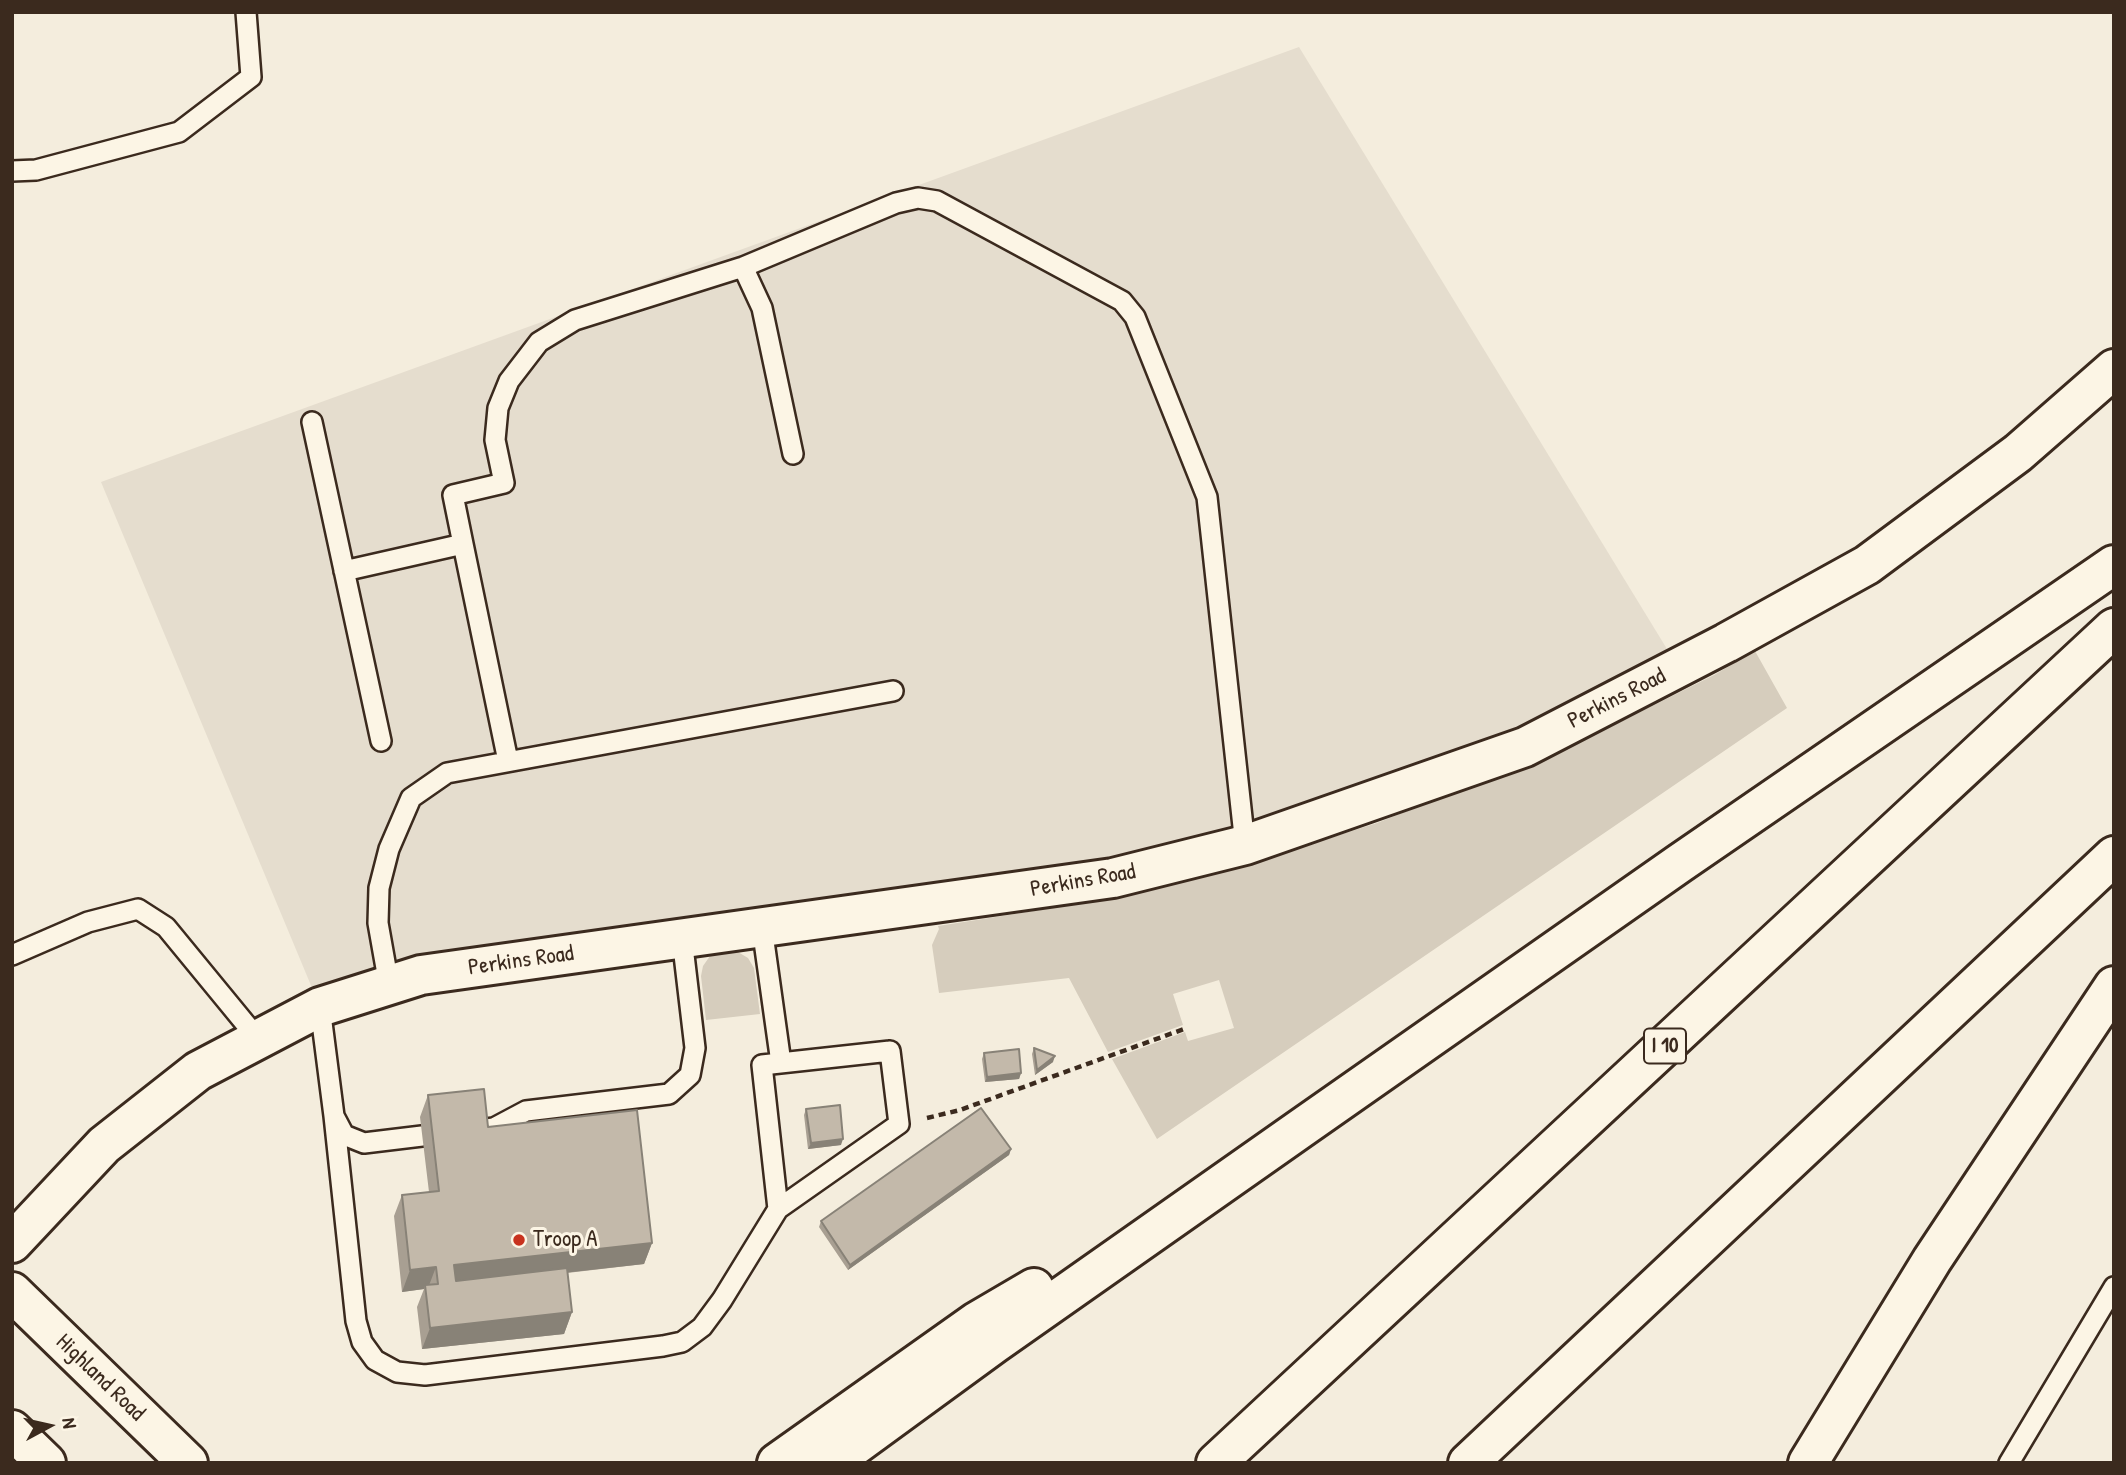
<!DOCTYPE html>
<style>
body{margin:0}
#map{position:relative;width:2126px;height:1475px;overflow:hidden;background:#f4eddd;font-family:"Patrick Hand",sans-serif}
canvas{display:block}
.frame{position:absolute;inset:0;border:14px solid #3b2a1e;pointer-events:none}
.north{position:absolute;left:14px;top:1391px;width:70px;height:70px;-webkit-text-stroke:5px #fcf5e5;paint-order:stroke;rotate:82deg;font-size:19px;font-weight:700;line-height:28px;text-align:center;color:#3b2a1e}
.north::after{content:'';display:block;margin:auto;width:24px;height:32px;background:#3b2a1e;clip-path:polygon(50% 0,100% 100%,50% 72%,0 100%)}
</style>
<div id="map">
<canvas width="2126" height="1475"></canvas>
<div class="frame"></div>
<div class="north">N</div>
</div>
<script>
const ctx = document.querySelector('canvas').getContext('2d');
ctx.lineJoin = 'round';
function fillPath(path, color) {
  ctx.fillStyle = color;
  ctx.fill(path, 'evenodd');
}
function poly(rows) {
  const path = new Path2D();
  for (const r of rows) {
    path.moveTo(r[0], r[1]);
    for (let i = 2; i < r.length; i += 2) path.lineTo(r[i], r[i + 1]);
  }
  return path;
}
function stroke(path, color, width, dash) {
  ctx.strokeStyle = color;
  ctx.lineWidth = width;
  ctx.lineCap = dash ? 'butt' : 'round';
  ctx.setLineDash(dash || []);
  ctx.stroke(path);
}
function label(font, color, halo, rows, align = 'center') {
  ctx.font = font + ' "Patrick Hand",sans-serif';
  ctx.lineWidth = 6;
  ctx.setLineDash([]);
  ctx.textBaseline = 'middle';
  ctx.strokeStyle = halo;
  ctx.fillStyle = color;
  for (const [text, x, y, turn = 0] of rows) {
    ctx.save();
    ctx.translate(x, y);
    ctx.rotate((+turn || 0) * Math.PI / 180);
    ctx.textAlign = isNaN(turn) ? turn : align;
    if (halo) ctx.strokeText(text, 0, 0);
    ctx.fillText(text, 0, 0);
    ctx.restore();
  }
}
const built = poly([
 [1299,47,1678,667,1245,845,320,1007,101,482]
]);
const green = poly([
 [1755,651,1787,708,1157,1139,1112,1059,1185,1032,1188,1041,1234,1028,1219,980,1173,994,1183,1025,1108,1052,1069,978,939,993,932,945,939,929,938,926,1072,905,1171,884,1292,850,1377,823,1582,741,1714,675],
 [738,952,748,958,754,968,760,1014,706,1020,701,976,703,966,710,956]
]);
const path = poly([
 [927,1118,960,1110,1184,1029]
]);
const lane = poly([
 [12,171,36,170,179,132,251,77,246,12],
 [743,267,762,308,793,454],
 [312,422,381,741],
 [463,544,453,495,504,483,495,440,498,408,509,381,539,342,575,320,743,267,896,203,918,198,937,201,1122,301,1135,317,1207,497,1245,845],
 [344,571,463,544,508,761],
 [762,927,781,1063],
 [12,955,88,922,138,909,166,927,258,1039],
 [389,985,378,923,379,888,389,849,411,798,447,773,893,691],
 [320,1007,334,1116,344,1135,364,1143,422,1136],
 [890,1051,899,1124,778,1209,762,1065,890,1051],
 [334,1116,356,1321,362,1342,375,1360,397,1372,425,1375,663,1346,682,1342,702,1327,722,1300,778,1209],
 [478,1130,494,1128,526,1111,669,1094,690,1075,695,1048,682,938],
 [2009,1463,2114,1287]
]);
const secondary = poly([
 [12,1243,104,1145,198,1071,320,1007,421,975,1113,878,1245,845,1525,747,1726,643,1867,565,2018,453,2114,369],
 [12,1292,188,1463],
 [12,1430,46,1463]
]);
const highway = poly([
 [777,1463,976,1322,1034,1288],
 [831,1463,994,1344,1300,1129,1680,863,2114,565],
 [1216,1463,2114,628],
 [1468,1463,2114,856],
 [1808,1463,1932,1260,2114,986]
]);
const wall = poly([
 [1034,1048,1053,1062,1035,1075,1032,1054],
 [984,1053,1021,1073,1019,1079,985,1082,982,1059],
 [428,1095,488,1127,652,1243,644,1264,567,1273,572,1312,564,1334,422,1349,417,1307,424,1289,402,1292,394,1216,402,1195,429,1192,420,1117],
 [806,1109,841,1145,808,1149,804,1115],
 [1011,1149,1009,1155,848,1270,819,1227,821,1221]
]);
const shadedWall = poly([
 [1055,1056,1053,1062,1035,1075,1037,1070],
 [1021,1073,1019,1079,985,1082,987,1077],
 [843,1139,841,1145,808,1149,811,1143],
 [1011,1149,1009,1155,848,1270,850,1265],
 [652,1243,644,1264,446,1286,454,1265],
 [436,1267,428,1288,425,1285,424,1289,402,1292,410,1270],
 [572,1312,564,1334,422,1349,430,1328]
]);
const building = poly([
 [1034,1048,1055,1056,1037,1070,1034,1048],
 [1019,1049,1021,1073,987,1077,984,1053,1019,1049],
 [484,1089,488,1127,637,1110,652,1243,454,1265,456,1281,567,1268,572,1312,430,1328,425,1285,438,1284,436,1267,410,1270,402,1195,439,1191,428,1095,484,1089],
 [840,1105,843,1139,811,1143,806,1109,840,1105],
 [981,1108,1011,1149,850,1265,821,1221,981,1108]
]);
const markers = [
 [519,1240,7,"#c8321e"]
];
const shields = [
 [1665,1046,42]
];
const shieldNames = [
 ["I 10",1665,1046]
];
const streetNames = [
 ["Perkins Road",1617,699,-27],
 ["Perkins Road",1083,881,-10],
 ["Perkins Road",521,961,-8],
 ["Highland Road",100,1378,44]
];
const poiNames = [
 ["Troop A",533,1240]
];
fillPath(built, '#e5ddce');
fillPath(green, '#d6cdbd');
stroke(lane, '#3b2a1e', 24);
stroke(secondary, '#3b2a1e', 44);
stroke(highway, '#3b2a1e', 44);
stroke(path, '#3b2a1e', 4.5, [7, 5]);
stroke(lane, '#fcf5e5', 19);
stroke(secondary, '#fcf5e5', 38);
stroke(highway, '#fcf5e5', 38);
fillPath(wall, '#a89f92');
fillPath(shadedWall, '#888277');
fillPath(building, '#c3b9aa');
stroke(building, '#888277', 2);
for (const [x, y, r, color] of markers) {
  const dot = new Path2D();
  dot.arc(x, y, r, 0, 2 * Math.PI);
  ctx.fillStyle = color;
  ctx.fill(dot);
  stroke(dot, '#fcf5e5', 2.5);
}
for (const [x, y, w] of shields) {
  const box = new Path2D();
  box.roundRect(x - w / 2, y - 17.5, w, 35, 5);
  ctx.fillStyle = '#fcf5e5';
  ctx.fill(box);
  stroke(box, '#3b2a1e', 2);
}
label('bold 21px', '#3b2a1e', null, shieldNames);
label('23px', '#3b2a1e', '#fcf5e5', streetNames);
label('23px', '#3b2a1e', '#fcf5e5', poiNames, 'left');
</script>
